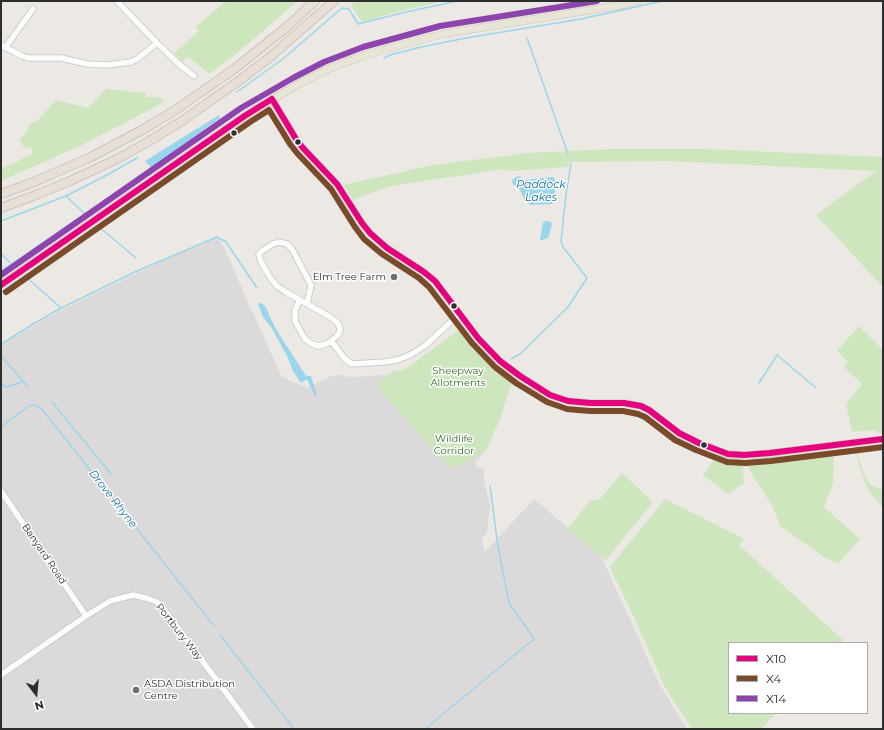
<!DOCTYPE html>
<style>
body{margin:0}
#map{position:relative;width:884px;height:730px;overflow:hidden;background:#ece8e4;font-family:Montserrat,sans-serif}
canvas{display:block}
.frame{position:absolute;inset:0;border:2px solid #2e2e2e;pointer-events:none}
.legend{position:absolute;left:728px;top:642px;width:140px;height:72px;box-sizing:border-box;background:#fff;border:1px solid #ababab;margin:0;padding:5px 7px;list-style:none;font-size:12px;color:#2e2e2e}
.legend li{display:flex;align-items:center;gap:8px;height:20px}
.legend b{width:20px;border:1px solid #ababab}
.north{position:absolute;left:16px;top:674px;width:40px;height:40px;-webkit-text-stroke:3px #fff;paint-order:stroke;rotate:164deg;font-size:11px;font-weight:700;line-height:16px;text-align:center;color:#2e2e2e}
.north::after{content:'';display:block;margin:auto;width:14px;height:18px;background:#2e2e2e;clip-path:polygon(50% 0,100% 100%,50% 72%,0 100%)}
</style>
<div id="map">
<canvas width="884" height="730"></canvas>
<div class="frame"></div>
<ul class="legend">
<li><b style="height:5px;background:#e5007d"></b>X10</li>
<li><b style="height:5px;background:#7a4b2a"></b>X4</li>
<li><b style="height:5px;background:#8e44ad"></b>X14</li>
</ul>
<div class="north">N</div>
</div>
<script>
const ctx = document.querySelector('canvas').getContext('2d');
ctx.lineJoin = 'round';
function fillPath(path, color) {
  ctx.fillStyle = color;
  ctx.fill(path, 'evenodd');
}
function poly(rows) {
  const path = new Path2D();
  for (const r of rows) {
    path.moveTo(r[0], r[1]);
    for (let i = 2; i < r.length; i += 2) path.lineTo(r[i], r[i + 1]);
  }
  return path;
}
function stroke(path, color, width, dash) {
  ctx.strokeStyle = color;
  ctx.lineWidth = width;
  ctx.lineCap = dash ? 'butt' : 'round';
  ctx.setLineDash(dash || []);
  ctx.stroke(path);
}
function label(font, color, halo, rows, align = 'center') {
  ctx.font = font + ' Montserrat,sans-serif';
  ctx.lineWidth = 3;
  ctx.setLineDash([]);
  ctx.textBaseline = 'middle';
  ctx.strokeStyle = halo;
  ctx.fillStyle = color;
  for (const [text, x, y, turn = 0] of rows) {
    ctx.save();
    ctx.translate(x, y);
    ctx.rotate((+turn || 0) * Math.PI / 180);
    ctx.textAlign = isNaN(turn) ? turn : align;
    if (halo) ctx.strokeText(text, 0, 0);
    ctx.fillText(text, 0, 0);
    ctx.restore();
  }
}
const industrial = poly([
 [216,237,224,247,246,298,282,377,307,388,331,376,340,375,350,377,400,374,487,449,475,462,477,467,484,468,484,480,490,505,487,532,483,538,482,543,485,552,534,499,601,556,659,683,687,729,1,729,1,345,43,320,65,308,164,260,206,243,205,241]
]);
const green = poly([
 [226,1,298,1,248,44,210,74,188,57,183,62,174,53,199,31,195,27],
 [355,1,444,1,400,11,362,22,351,6],
 [106,89,146,93,147,98,151,97,161,98,164,102,136,117,82,145,1,181,1,166,4,168,32,154,33,152,31,146,26,149,19,141,29,128,28,125,38,120,56,100,88,108],
 [611,149,706,149,883,157,883,287,816,215,876,171,667,161,569,162,569,167,508,171,503,169,392,186,368,194,353,200,343,185,433,165,528,153],
 [859,326,883,350,883,434,872,430,852,432,846,404,862,384,844,367,848,362,837,351],
 [463,327,511,384,500,419,487,449,463,464,450,468,376,386,393,371,403,370,404,370],
 [853,446,861,446,857,450,857,455,865,477,871,485,874,487,883,489,883,509,866,486],
 [834,450,833,483,824,507,860,539,838,564,824,557,780,526,773,507,748,468,747,461,749,459],
 [719,453,742,459,744,483,728,494,703,475],
 [622,473,653,502,606,560,567,529,590,501,600,499],
 [665,499,744,539,739,545,843,640,840,643,729,643,729,713,776,713,761,729,692,729,664,686,643,637,610,567]
]);
const water = poly([
 [219,115,220,118,151,168,145,161],
 [519,176,524,180,554,177,555,180,555,202,552,204,531,205,528,203,524,199,520,190,512,183,513,179],
 [546,221,551,222,552,224,548,238,542,240,540,240,543,222],
 [261,303,265,306,276,329,306,376,311,376,317,396,315,396,307,379,301,383,293,371,287,356,271,327,263,317,259,307,258,304]
]);
const stream = poly([
 [527,38,568,154],
 [384,58,390,55,421,47,466,38,581,19,663,1],
 [237,92,284,58,342,8,349,9,358,24,406,12,457,1],
 [1,221,66,196,107,175,137,158],
 [99,227,136,258],
 [1,254,12,264],
 [1,271,85,214,66,196],
 [25,276,61,308],
 [1,292,152,190,213,149],
 [3,343,33,324,61,308,137,271,217,237,226,242,257,288],
 [1,356,28,387],
 [511,359,520,354,568,307,587,278,563,247,561,241,566,195,571,163],
 [759,383,777,355,816,388],
 [1,384,6,387,23,382],
 [52,402,111,474],
 [1,427,29,406,35,405,41,408,214,626],
 [220,635,294,729],
 [425,729,534,639,509,603,498,547,490,486]
]);
const minor = poly([
 [117,1,157,43,181,66,194,76],
 [1,45,22,56,28,58,61,58,87,64,107,65,131,62,137,59,157,43],
 [5,48,33,9],
 [272,99,296,139,303,148,337,184,362,223,370,233,387,248,424,272,435,281,478,338,500,361,520,376,550,395,568,401,590,403,624,403,641,406,649,410,679,433,699,443,728,454,744,455,770,453,883,439],
 [300,300,295,310,295,321,305,339,312,344,319,346,326,344,331,341,337,336,340,331,340,328,337,322,327,315,307,304,286,292,277,286,271,279,260,260,259,254,262,251,273,244,279,242,287,244,292,249,311,285,307,304],
 [331,341,345,359,352,364,384,362,397,360,410,355,426,345,459,314],
 [1,491,86,616],
 [1,675,86,616,110,601,133,595,146,598,157,602,163,608,253,729]
]);
const major = poly([
 [1,285,246,115,297,85,328,69,365,55,442,34,622,5,638,1]
]);
const highway = poly([
 [1,194,34,182,91,157,142,130,174,111,233,70,288,26,315,1],
 [1,208,36,195,70,181,119,158,146,143,182,121,240,80,270,57,334,1]
]);
const bus1 = poly([
 [272,99,296,139,303,148,337,184,362,223,370,233,387,248,424,272,435,281,478,338,500,361,520,376,550,395,568,401,590,403,624,403,641,406,649,410,679,433,699,443,728,454,744,455,770,453,883,439],
 [1,285,246,115,272,99]
]);
const bus2 = poly([
 [6,292,250,122,269,110,290,144,297,153,331,189,355,227,364,239,382,254,419,278,429,287,472,343,495,367,516,383,547,402,567,409,590,411,623,411,638,414,645,417,675,440,696,450,727,462,745,463,771,461,883,447]
]);
const bus3 = poly([
 [1,275,241,108,293,78,324,62,363,47,440,26,597,1]
]);
const markers = [
 [234,133,3.5,"#2e2e2e"],
 [298,142,3.5,"#2e2e2e"],
 [394,277,4,"#706f6e"],
 [454,306,3.5,"#2e2e2e"],
 [704,445,3.5,"#2e2e2e"],
 [136,690,4,"#706f6e"]
];
const poiNames = [
 ["Elm Tree Farm",386,277],
 ["ASDA Distribution",144,684,"left"],
 ["Centre",144,696,"left"]
];
const parkNames = [
 ["Sheepway",458,371],
 ["Allotments",458,383],
 ["Wildlife",454,439],
 ["Corridor",454,451]
];
const streetNames = [
 ["Banyard Road",44,554,56],
 ["Portbury Way",179,632,52]
];
const waterNames = [
 ["Paddock",541,185],
 ["Lakes",541,198],
 ["Drove Rhyne",113,499,52]
];
fillPath(industrial, '#dcd9db');
fillPath(green, '#cee6be');
fillPath(water, '#99d6ec');
stroke(stream, '#99d6ec', 1.5);
stroke(minor, '#c5c4c5', 7);
stroke(major, '#c6c5c4', 8);
stroke(highway, '#c6c5c4', 10);
stroke(minor, '#fcfcfb', 5.5);
stroke(major, '#e8e4d6', 7);
stroke(highway, '#eadfd6', 8);
stroke(bus1, '#e5007d', 6);
stroke(bus2, '#7a4b2a', 6);
stroke(bus3, '#8e44ad', 6);
for (const [x, y, r, color] of markers) {
  const dot = new Path2D();
  dot.arc(x, y, r, 0, 2 * Math.PI);
  ctx.fillStyle = color;
  ctx.fill(dot);
  stroke(dot, '#fff', 1.5);
}
label('10px', '#2e2e2e', '#fff', poiNames, 'right');
label('10px', '#2c6e1b', '#fff', parkNames);
label('10px', '#2e2e2e', '#fff', streetNames);
label('italic 11px', '#0d6fa3', '#fff', waterNames);
</script>
